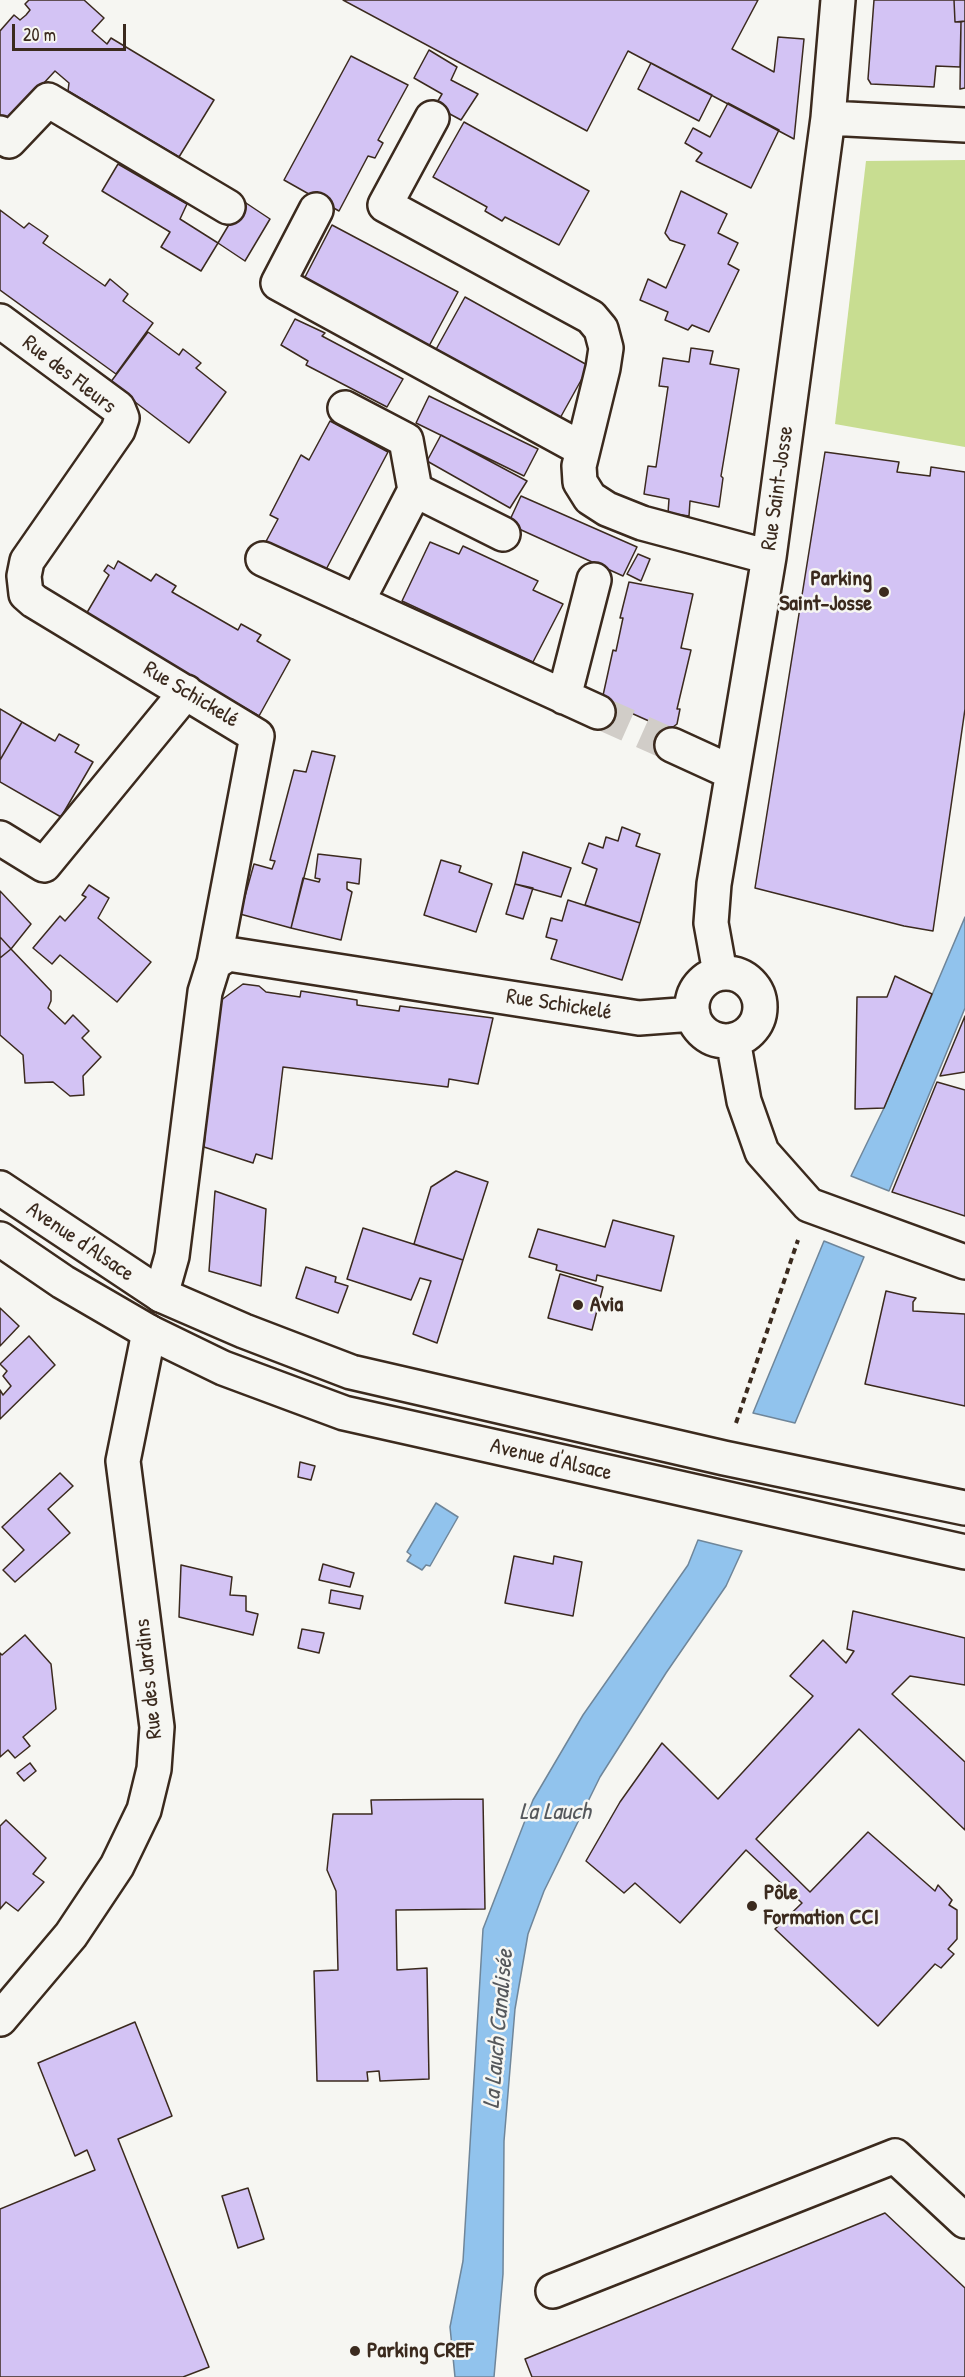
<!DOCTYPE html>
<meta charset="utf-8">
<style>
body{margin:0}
#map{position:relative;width:965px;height:2377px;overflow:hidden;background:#f6f6f2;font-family:"Patrick Hand",sans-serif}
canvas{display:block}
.scale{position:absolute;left:12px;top:24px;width:114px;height:27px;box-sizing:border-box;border:3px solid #3b2a1e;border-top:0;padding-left:8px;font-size:18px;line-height:21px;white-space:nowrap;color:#3b2a1e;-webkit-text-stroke:4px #f6f6f2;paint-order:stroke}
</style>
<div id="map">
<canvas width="965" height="2377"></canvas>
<div class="scale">20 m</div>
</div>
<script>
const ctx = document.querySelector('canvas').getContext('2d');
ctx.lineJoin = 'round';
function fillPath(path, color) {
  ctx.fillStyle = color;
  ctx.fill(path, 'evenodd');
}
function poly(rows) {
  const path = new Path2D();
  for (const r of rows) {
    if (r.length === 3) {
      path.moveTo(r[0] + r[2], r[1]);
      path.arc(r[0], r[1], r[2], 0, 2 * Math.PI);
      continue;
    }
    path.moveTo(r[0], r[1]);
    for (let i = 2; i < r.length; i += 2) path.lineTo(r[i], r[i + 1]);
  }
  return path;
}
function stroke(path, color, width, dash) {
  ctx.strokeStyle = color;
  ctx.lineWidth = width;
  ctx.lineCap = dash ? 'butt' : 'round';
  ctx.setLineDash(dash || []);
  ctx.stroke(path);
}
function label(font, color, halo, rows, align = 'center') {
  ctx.font = font + ' "Patrick Hand",sans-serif';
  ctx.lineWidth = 5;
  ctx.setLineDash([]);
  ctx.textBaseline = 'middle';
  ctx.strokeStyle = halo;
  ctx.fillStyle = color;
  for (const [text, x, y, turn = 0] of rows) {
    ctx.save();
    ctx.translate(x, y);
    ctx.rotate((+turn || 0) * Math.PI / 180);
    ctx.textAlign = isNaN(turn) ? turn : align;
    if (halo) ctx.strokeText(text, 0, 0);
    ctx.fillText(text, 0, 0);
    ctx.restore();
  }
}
const green = poly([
 [965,160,965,447,835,424,866,161]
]);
const water = poly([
 [965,917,965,1008,889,1191,851,1176,884,1108,965,917],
 [824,1241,864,1257,795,1423,753,1413,824,1241],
 [436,1503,458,1517,430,1566,426,1565,422,1570,407,1561,411,1555,407,1552,436,1503],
 [698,1540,742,1551,726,1586,666,1673,600,1777,544,1891,528,1934,515,2009,504,2141,503,2274,494,2377,455,2377,450,2327,463,2261,483,1929,533,1800,583,1715,688,1565,698,1540]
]);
const building = poly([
 [29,0,84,0,104,18,92,31,107,44,111,38,214,100,179,157,138,133,135,138,104,120,107,114,68,91,69,83,55,71,6,124,0,118,0,31,14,15,20,20,26,15,30,10,25,4,29,0],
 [343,0,758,0,732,49,774,72,778,37,804,39,794,139,628,51,587,131,343,0],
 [874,0,954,0,955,22,961,22,960,67,936,66,934,87,871,84,868,79,874,0],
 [954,0,965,0,965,21,955,22,954,0],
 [965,21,965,88,960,89,961,22,965,21],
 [429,50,457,67,451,80,478,94,461,120,435,106,442,94,414,78,429,50],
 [351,56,408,85,378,140,383,143,375,158,368,156,339,211,284,180,351,56],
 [651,63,712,95,699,121,638,89,651,63],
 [728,103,779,130,751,188,696,161,702,153,685,143,693,128,710,137,728,103],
 [464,122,589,191,559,245,505,217,502,221,485,211,487,207,433,177,464,122],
 [118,164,187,204,180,219,218,243,201,271,161,247,170,232,102,191,118,164],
 [681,191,727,214,718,233,738,243,728,264,739,270,709,332,692,325,688,330,665,320,668,312,640,300,648,279,666,288,685,245,670,240,665,233,681,191],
 [243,201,270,219,245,261,218,243,243,201],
 [0,210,24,228,29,223,48,236,43,243,105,286,110,279,128,294,123,301,153,323,116,374,0,290,0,210],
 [332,225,458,292,428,348,303,281,332,225],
 [465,297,589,366,559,420,434,353,465,297],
 [295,319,325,333,322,336,403,379,387,407,306,365,308,361,281,345,295,319],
 [148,332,179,355,183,349,201,363,196,368,226,392,189,443,110,383,148,332],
 [691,348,713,351,710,364,739,369,721,476,723,478,719,507,690,501,689,516,668,513,669,499,644,494,648,466,656,467,668,387,659,386,663,358,689,362,691,348],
 [429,396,538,449,524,476,416,423,429,396],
 [330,421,388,452,321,579,263,547,278,519,270,515,301,455,309,460,330,421],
 [441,435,527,481,510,508,427,461,441,435],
 [825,452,899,462,897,472,930,476,931,467,965,472,965,709,933,931,904,926,755,888,825,452],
 [521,496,637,547,623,576,508,524,521,496],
 [430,542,459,554,463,546,538,581,533,590,563,604,533,662,402,601,430,542],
 [638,554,650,559,641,581,627,574,638,554],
 [118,561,151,581,156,574,176,586,172,592,238,630,241,624,261,635,257,641,290,660,259,716,85,616,109,575,104,571,108,565,114,569,118,561],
 [629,582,693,594,681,648,691,650,677,709,680,709,677,724,669,730,602,700,613,650,616,651,623,618,620,618,629,582],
 [0,709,22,722,0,760,0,709],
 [22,722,55,741,59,734,79,745,75,752,93,762,61,817,0,782,0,760,22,722],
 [312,751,335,756,291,928,240,914,254,864,272,869,275,861,270,860,294,770,306,772,312,751],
 [622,827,640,834,636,846,660,854,640,923,585,905,597,869,582,863,589,843,603,848,606,837,618,841,622,827],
 [523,852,571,868,561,897,515,884,523,852],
 [318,854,361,859,359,884,347,882,347,889,352,892,341,940,291,928,303,878,319,882,320,879,315,878,318,854],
 [441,860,461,866,459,872,492,884,476,932,424,915,441,860],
 [515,884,533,888,523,919,506,914,515,884],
 [89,885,109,898,98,918,151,962,117,1002,60,955,52,964,33,948,60,916,65,921,86,897,82,895,89,885],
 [0,891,31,924,11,949,0,937,0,891],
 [568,900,640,923,622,980,551,959,557,940,546,937,551,918,562,921,568,900],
 [0,937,11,949,0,958,0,937],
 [11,949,51,991,51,1001,48,1008,65,1024,73,1015,89,1031,82,1038,101,1057,83,1076,84,1095,70,1096,53,1082,25,1083,23,1055,0,1035,0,958,11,949],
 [895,976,932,994,884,1108,855,1109,857,997,887,997,895,976],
 [243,984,259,986,266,992,300,997,301,991,357,1000,357,1005,399,1011,400,1006,493,1018,478,1084,449,1079,448,1087,283,1067,272,1159,256,1154,253,1163,204,1147,216,1004,243,984],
 [965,1016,965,1072,940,1076,965,1016],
 [937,1082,965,1090,965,1216,892,1192,937,1082],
 [456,1171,488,1182,463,1260,414,1244,431,1187,456,1171],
 [215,1191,266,1209,261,1286,209,1271,215,1191],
 [613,1220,674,1236,661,1291,597,1275,596,1281,556,1270,557,1265,529,1257,538,1229,605,1247,613,1220],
 [363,1228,463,1260,437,1343,413,1334,431,1281,420,1278,411,1300,347,1279,363,1228],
 [306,1267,336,1277,335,1282,348,1286,338,1313,296,1298,306,1267],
 [560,1274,603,1287,592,1330,548,1318,560,1274],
 [886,1291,916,1298,913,1302,913,1311,965,1314,965,1406,865,1384,886,1291],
 [0,1308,19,1326,0,1346,0,1308],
 [29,1336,55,1365,0,1419,0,1390,3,1395,11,1386,3,1376,7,1371,0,1364,29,1336],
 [300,1462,315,1466,311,1480,298,1477,300,1462],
 [60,1473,73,1486,48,1509,70,1533,15,1582,3,1570,24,1550,2,1527,60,1473],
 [514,1556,553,1564,554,1556,582,1562,573,1616,505,1603,514,1556],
 [323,1564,354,1573,350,1587,319,1580,323,1564],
 [181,1565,232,1577,230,1595,246,1596,246,1611,258,1614,253,1635,179,1617,181,1565],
 [331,1590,363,1596,360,1609,329,1603,331,1590],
 [853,1611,965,1638,965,1685,910,1676,892,1694,965,1762,965,1830,859,1729,756,1839,810,1892,868,1832,935,1891,938,1885,952,1900,949,1905,957,1910,957,1939,948,1949,954,1954,941,1968,935,1964,878,2026,775,1929,802,1903,746,1850,680,1923,635,1883,624,1893,586,1861,620,1802,662,1743,718,1799,813,1696,790,1676,823,1640,846,1663,854,1651,847,1649,853,1611],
 [302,1629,324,1633,319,1653,298,1648,302,1629],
 [25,1635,51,1664,56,1709,23,1737,30,1746,15,1758,8,1750,0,1757,0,1653,2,1655,25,1635],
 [30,1763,36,1771,24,1781,17,1773,30,1763],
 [483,1799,485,1909,396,1910,397,1970,427,1968,429,2079,380,2081,379,2071,367,2072,368,2081,317,2081,314,1971,338,1970,336,1891,327,1870,333,1814,372,1814,371,1800,483,1799],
 [6,1820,46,1858,33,1874,44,1882,18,1911,6,1902,0,1909,0,1826,6,1820],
 [135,2022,172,2116,118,2139,209,2367,183,2377,0,2377,0,2209,95,2170,87,2150,75,2156,38,2063,135,2022],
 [248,2188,264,2239,238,2248,222,2196,248,2188],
 [885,2213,965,2288,965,2377,532,2377,525,2359,885,2213]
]);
const minorTunnel = poly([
 [598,712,672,745]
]);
const path = poly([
 [736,1423,798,1240]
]);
const minor = poly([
 [432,118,385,205,591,317,601,329,606,348,603,368,579,466,580,482,590,498,607,509,642,523,769,557],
 [828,118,965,125],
 [0,133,9,141,48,100,228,207],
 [316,210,278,283,582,449],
 [0,321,118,408,122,418,118,430,27,561,24,576,26,594,34,601,257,736,214,963],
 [345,408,406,440,415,490,357,602],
 [415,490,503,534],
 [263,559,598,712],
 [564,697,594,580],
 [672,745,731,772],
 [0,838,44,865,186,692],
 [720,973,711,923,714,884,769,557,828,118,838,0],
 [726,1007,34],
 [733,1040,744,1101,762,1152,809,1205,965,1262],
 [161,1295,172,1256,205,992,214,963,228,954,639,1018,693,1014],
 [0,2019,71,1935,117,1866,144,1810,154,1769,157,1727,123,1461,149,1332],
 [553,2291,895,2156,965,2221]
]);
const major = poly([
 [0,1188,161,1295,244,1331,351,1372,724,1458,965,1508],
 [0,1239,63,1282,149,1332,223,1368,344,1413,965,1552]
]);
const markers = [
 [884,592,6,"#3b2a1e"],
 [578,1305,6,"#3b2a1e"],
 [752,1906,6,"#3b2a1e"],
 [355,2351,6,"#3b2a1e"]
];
const streetNames = [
 ["Rue des Fleurs",69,375,38],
 ["Rue Saint-Josse",778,488,-82],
 ["Rue Schickelé",191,695,31],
 ["Rue Schickelé",559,1005,9],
 ["Avenue d'Alsace",80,1242,34],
 ["Avenue d'Alsace",551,1460,13],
 ["Rue des Jardins",149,1679,-96]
];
const poiNames = [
 ["Parking",872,579,"right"],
 ["Saint-Josse",872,604,"right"],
 ["Avia",590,1305],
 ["Pôle",764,1893],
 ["Formation CCI",764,1918],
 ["Parking CREF",367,2351]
];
const waterNames = [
 ["La Lauch",555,1813],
 ["La Lauch Canalisée",499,2029,-85]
];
fillPath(green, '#c8dd91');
fillPath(water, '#91c3ed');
stroke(water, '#6f869a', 1.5);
fillPath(building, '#d3c3f4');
stroke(building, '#3b2a1e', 1.5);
stroke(minorTunnel, '#d1cdc8', 33, [33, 16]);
stroke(minor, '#3b2a1e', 38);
stroke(major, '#3b2a1e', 38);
stroke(path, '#3b2a1e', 4, [6, 4.5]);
stroke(minor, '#f6f6f2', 33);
stroke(major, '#f6f6f2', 33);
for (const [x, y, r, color] of markers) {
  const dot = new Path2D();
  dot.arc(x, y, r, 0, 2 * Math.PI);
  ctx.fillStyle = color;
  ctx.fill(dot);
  stroke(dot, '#f6f6f2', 2);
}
label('22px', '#3b2a1e', '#f6f6f2', streetNames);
label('bold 22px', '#3b2a1e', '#f6f6f2', poiNames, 'left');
label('italic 24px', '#55585c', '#f6f6f2', waterNames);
</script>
